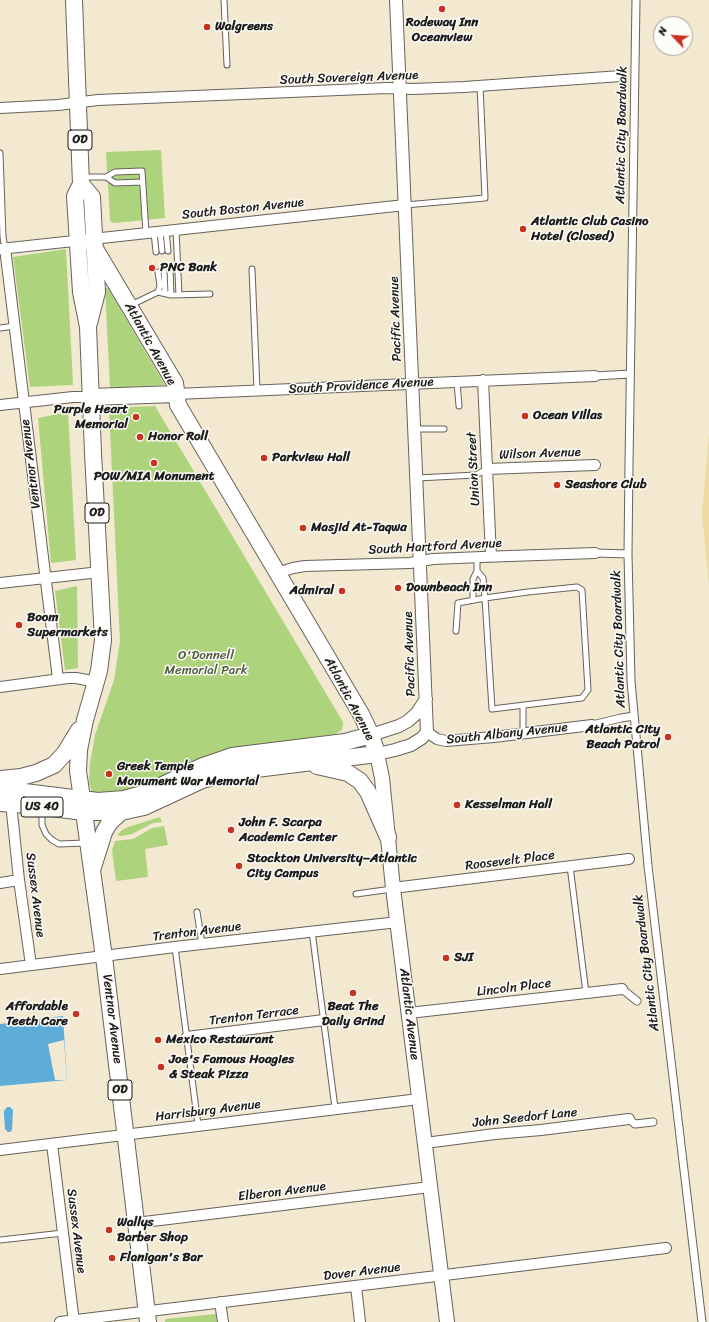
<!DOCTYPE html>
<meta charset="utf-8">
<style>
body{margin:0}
#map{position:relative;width:709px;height:1322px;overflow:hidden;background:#f3e8d0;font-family:Sriracha,sans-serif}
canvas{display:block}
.north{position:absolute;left:653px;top:16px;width:40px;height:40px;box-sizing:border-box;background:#fdfcf7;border:1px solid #a3a29f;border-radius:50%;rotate:295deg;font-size:11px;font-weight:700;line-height:16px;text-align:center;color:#1c1c1c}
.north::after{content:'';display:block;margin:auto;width:14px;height:18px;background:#c8321e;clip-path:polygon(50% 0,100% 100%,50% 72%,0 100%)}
</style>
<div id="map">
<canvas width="709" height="1322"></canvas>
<div class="north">N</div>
</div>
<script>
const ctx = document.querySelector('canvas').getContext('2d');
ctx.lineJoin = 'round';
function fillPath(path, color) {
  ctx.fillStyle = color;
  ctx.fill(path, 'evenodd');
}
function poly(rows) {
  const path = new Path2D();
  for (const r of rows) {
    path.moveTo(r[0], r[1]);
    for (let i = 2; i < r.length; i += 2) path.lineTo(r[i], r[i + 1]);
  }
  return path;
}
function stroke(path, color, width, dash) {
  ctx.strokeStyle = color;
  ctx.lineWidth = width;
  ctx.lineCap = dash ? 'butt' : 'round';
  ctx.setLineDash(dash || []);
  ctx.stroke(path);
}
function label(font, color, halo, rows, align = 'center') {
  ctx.font = font + ' Sriracha,sans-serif';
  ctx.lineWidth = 3;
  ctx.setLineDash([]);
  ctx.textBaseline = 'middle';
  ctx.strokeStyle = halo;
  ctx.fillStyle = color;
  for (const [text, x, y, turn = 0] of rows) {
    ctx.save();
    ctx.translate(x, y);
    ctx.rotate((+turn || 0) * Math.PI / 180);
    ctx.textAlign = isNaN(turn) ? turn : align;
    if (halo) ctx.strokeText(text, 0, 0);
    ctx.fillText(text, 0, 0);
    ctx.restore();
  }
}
const green = poly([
 [161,150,165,218,114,223,111,222,110,220,106,152],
 [66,249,73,385,30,387,13,257],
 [105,288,108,288,165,385,110,388],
 [155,406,343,722,342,730,335,734,220,751,134,791,106,796,92,793,89,781,90,763,95,735,114,680,120,641,109,408],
 [68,412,76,560,51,563,38,418],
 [77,586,78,668,65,670,55,591],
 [160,817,162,822,153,823,132,834,121,836,117,835,122,830,128,827],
 [164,826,168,845,145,849,148,877,116,881,112,850,115,841,133,839,152,828],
 [216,1314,217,1322,165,1322,165,1319]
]);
const sand = poly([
 [709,434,709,587,702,513]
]);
const water = poly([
 [63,1016,67,1080,0,1086,0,1024],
 [7,1107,10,1107,13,1110,12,1130,10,1132,8,1132,5,1129,4,1115,4,1111]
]);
const pier = poly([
 [64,1040,67,1080,55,1080,48,1044]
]);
const service = poly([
 [224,0,227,65],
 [0,153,3,237,5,248],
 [83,177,106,177,115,172,142,171,146,233],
 [106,177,115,183,143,182],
 [405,205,485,198,480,86],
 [176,230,179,295],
 [160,231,162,251],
 [166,231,168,251],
 [154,232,156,252],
 [252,269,257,390],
 [170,270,171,295],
 [164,271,165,292],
 [158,292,160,286,158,272],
 [131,305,158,292,171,295,210,294],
 [0,328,15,326],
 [457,382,459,406],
 [415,429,444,429],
 [417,478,476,475,487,469],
 [473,600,473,579,477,571,477,557],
 [456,631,458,603,485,598,528,592,577,587,582,590,588,690,582,698,492,709,485,598,483,578,477,571],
 [523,705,523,733],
 [42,810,42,825,46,834,52,840,59,844,85,843],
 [570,866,586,993],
 [356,894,392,889],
 [197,912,202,944],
 [312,931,335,1108],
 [175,947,198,1125],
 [0,1240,63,1233]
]);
const pedestrian = poly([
 [636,0,629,464,628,554,631,681,648,866,702,1322],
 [595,376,630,374],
 [595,553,628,554],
 [592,725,621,718,634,716],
 [622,989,637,1001],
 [629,1119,635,1124,653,1122]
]);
const minor = poly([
 [0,108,58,105,98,100,387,88,413,89,464,87,621,76],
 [5,248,58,679],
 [0,249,405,205],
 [483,380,491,556],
 [176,394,595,376],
 [0,405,73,397,91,397],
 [487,469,595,465],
 [277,573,293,568,305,566,410,563,433,559,482,557,595,553],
 [0,583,100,572],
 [0,687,68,678,76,678,97,682],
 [427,732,437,739,446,741,494,737,592,725],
 [11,803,19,880,31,965],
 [0,883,19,880],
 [393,888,629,859],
 [0,969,175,947,398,922],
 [409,1013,622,989],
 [187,1037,324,1020],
 [425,1143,495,1134,541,1130,629,1119],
 [52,1144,74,1322],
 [0,1150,419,1099],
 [136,1223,430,1187],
 [356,1286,360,1322],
 [220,1302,223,1322],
 [60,1322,666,1248]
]);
const tertiary = poly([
 [371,735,399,726,408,721,417,713,426,699],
 [377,754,395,750,411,745,422,738,427,732,396,0]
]);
const secondary = poly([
 [377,754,382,778,393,888,447,1322]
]);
const primary = poly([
 [94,247,175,383,178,405,361,714,371,735,377,754,232,772,202,780,144,807,121,812,84,812,105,965,148,1322],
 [91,397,176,394],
 [317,766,348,773,360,781,368,792,388,837],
 [0,789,98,801,124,799,146,793,203,766,232,756,345,742,371,735],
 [93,867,104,832,110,822,121,812]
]);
const trunk = poly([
 [74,0,81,184,92,197,97,292,89,323],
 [0,779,21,777,36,773,54,765,65,753,79,730],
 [0,803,28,805,84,812,78,771,79,750,85,720,99,671,103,640,93,453,88,327,81,292,75,196,81,184]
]);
const markers = [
 [442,9,4,"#c8321e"],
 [207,27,4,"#c8321e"],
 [523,229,4,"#c8321e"],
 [152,268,4,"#c8321e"],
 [525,416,4,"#c8321e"],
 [136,417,4,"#c8321e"],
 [140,437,4,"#c8321e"],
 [264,458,4,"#c8321e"],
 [154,463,4,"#c8321e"],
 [557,485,4,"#c8321e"],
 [303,528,4,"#c8321e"],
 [398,588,4,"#c8321e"],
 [342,591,4,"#c8321e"],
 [19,625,4,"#c8321e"],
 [668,737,4,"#c8321e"],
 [109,774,4,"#c8321e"],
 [457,805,4,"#c8321e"],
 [231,830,4,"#c8321e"],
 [239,866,4,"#c8321e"],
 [446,958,4,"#c8321e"],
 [353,993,4,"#c8321e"],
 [76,1014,4,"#c8321e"],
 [158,1040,4,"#c8321e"],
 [161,1067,4,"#c8321e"],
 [109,1230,4,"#c8321e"],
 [112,1258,4,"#c8321e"]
];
const shields = [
 [80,140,24],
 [97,513,24],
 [42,807,42],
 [120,1090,24]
];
const shieldNames = [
 ["OD",80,140],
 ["OD",97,513],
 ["US 40",42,807],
 ["OD",120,1090]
];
const poiNames = [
 ["Rodeway Inn",442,23,"center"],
 ["Oceanview",442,38,"center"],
 ["Walgreens",215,27],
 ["Atlantic Club Casino",531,222],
 ["Hotel (Closed)",531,237],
 ["PNC Bank",160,268],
 ["Purple Heart",128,410,"right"],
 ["Memorial",128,425,"right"],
 ["Ocean Villas",533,416],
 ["Honor Roll",148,437],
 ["Parkview Hall",272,458],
 ["POW/MIA Monument",154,477,"center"],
 ["Seashore Club",565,485],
 ["Masjid At-Taqwa",311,528],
 ["Downbeach Inn",406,588],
 ["Admiral",334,591,"right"],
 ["Boom",27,618],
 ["Supermarkets",27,633],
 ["Atlantic City",660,730,"right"],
 ["Beach Patrol",660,745,"right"],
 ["Greek Temple",117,767],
 ["Monument War Memorial",117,782],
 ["Kesselman Hall",465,805],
 ["John F. Scarpa",239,823],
 ["Academic Center",239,838],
 ["Stockton University–Atlantic",247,859],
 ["City Campus",247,874],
 ["SJI",454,958],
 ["Affordable",68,1007,"right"],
 ["Teeth Care",68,1022,"right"],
 ["Beat The",353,1007,"center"],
 ["Daily Grind",353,1022,"center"],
 ["Mexico Restaurant",166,1040],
 ["Joe's Famous Hoagies",169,1060],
 ["& Steak Pizza",169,1075],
 ["Wallys",117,1223],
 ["Barber Shop",117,1238],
 ["Flanigan's Bar",120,1258]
];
const streetNames = [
 ["South Sovereign Avenue",349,78,-2],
 ["Atlantic City Boardwalk",622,135,-89],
 ["South Boston Avenue",243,209,-6],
 ["Pacific Avenue",396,319,-92],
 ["Atlantic Avenue",150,344,61],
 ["South Providence Avenue",361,386,-3],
 ["Wilson Avenue",540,454,-2],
 ["Ventnor Avenue",31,464,-97],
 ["Union Street",474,469,-93],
 ["South Hartford Avenue",435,547,-3],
 ["Atlantic City Boardwalk",619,639,-92],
 ["Pacific Avenue",410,654,-92],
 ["Atlantic Avenue",349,699,62],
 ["South Albany Avenue",507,734,-6],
 ["Roosevelt Place",510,861,-7],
 ["Sussex Avenue",35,895,83],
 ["Trenton Avenue",197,932,-7],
 ["Atlantic City Boardwalk",647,963,-97],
 ["Lincoln Place",514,988,-7],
 ["Atlantic Avenue",409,1014,83],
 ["Trenton Terrace",254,1016,-7],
 ["Ventnor Avenue",112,1019,83],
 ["Harrisburg Avenue",208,1111,-7],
 ["John Seedorf Lane",525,1118,-6],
 ["Elberon Avenue",282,1192,-7],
 ["Sussex Avenue",76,1231,83],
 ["Dover Avenue",362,1272,-7]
];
const parkNames = [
 ["O'Donnell",206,656],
 ["Memorial Park",206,671]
];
fillPath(green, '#aed37d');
fillPath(sand, '#eeda9e');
fillPath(water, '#5eadd8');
fillPath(pier, '#f3e8d0');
stroke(service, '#67635b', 7);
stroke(pedestrian, '#67635b', 9);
stroke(minor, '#67635b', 12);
stroke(tertiary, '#67635b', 14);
stroke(secondary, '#67635b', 16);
stroke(primary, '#67635b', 18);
stroke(trunk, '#67635b', 18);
stroke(service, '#fff', 5);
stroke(pedestrian, '#fff', 7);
stroke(minor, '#fff', 10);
stroke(tertiary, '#fff', 12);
stroke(secondary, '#fff', 14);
stroke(primary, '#fff', 16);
stroke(trunk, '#fff', 16);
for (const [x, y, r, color] of markers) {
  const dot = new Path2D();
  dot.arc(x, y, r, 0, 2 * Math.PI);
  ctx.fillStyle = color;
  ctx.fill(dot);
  stroke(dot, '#fdfcf7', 1.5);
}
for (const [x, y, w] of shields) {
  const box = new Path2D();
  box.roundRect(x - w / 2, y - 10, w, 20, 3);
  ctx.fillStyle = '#fdfcf7';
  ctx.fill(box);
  stroke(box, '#1c1c1c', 1);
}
label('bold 12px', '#1c1c1c', null, shieldNames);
label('bold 13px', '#1c1c1c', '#fdfcf7', poiNames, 'left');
label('13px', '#1c1c1c', '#fdfcf7', streetNames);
label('13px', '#4f5c3e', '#fdfcf7', parkNames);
</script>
